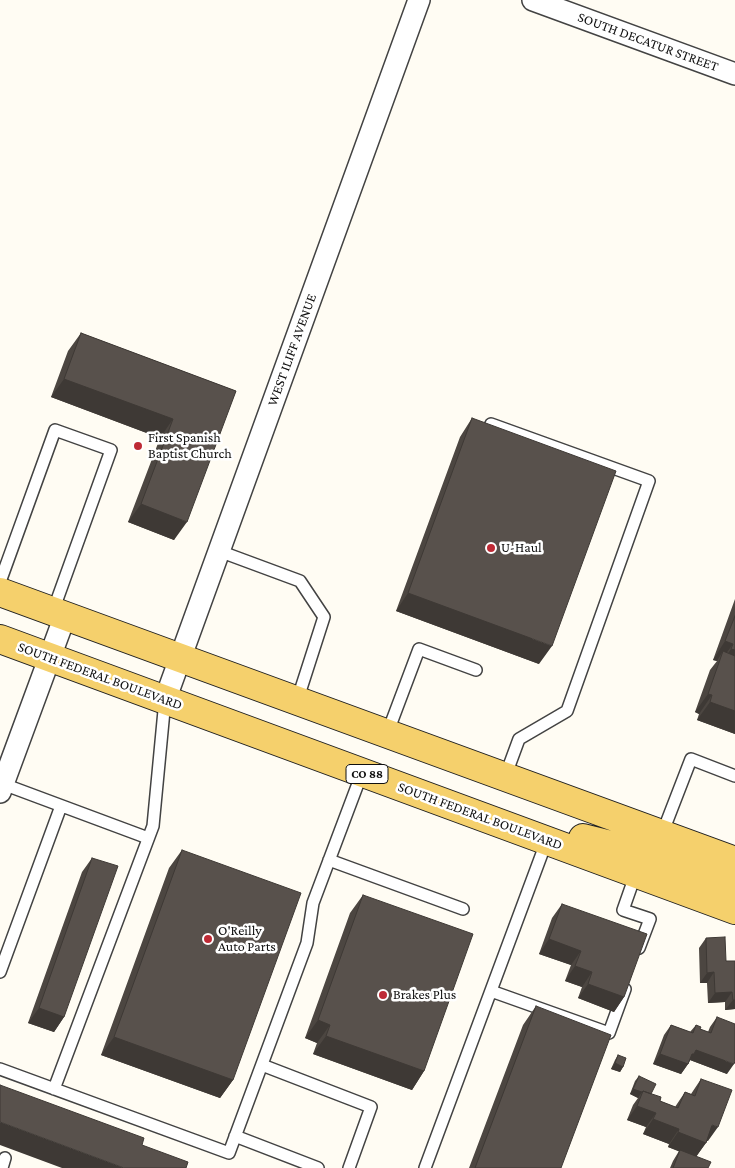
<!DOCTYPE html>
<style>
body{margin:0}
canvas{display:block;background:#fffcf3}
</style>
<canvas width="735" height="1168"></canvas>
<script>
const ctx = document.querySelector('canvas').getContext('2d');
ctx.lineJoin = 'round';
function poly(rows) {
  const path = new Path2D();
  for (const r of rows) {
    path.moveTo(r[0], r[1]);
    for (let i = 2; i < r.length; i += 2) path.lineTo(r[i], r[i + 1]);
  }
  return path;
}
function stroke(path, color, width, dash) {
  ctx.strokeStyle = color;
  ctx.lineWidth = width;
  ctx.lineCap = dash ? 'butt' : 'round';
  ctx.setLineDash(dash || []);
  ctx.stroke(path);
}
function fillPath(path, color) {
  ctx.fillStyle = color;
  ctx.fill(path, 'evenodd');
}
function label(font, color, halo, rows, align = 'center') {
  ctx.font = font + ' "Crimson Pro",serif';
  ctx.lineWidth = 5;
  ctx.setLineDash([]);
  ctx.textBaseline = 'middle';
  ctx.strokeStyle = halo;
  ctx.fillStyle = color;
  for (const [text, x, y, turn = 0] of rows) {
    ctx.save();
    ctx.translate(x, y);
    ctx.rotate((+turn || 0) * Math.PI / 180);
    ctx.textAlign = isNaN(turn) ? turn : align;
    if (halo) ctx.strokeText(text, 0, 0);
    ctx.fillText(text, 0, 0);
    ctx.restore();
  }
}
const lane = poly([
 [491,424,649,481,567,711,519,739,505,777],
 [219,551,300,581,324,617,297,701],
 [0,582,55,430,111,450,53,611],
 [387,734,419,649,476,670],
 [3,784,148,838],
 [662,834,691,759,735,776],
 [329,860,463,909],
 [636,873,623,910,650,919,639,948],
 [0,972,61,806],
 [491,991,609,1033,625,989],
 [262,1065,371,1107,349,1168],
 [0,1069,229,1153,307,943,313,903,362,773],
 [54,1089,153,826,165,700],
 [235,1136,318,1168],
 [2,1168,5,1158],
 [425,1168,547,840]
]);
const street = poly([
 [533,0,735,74],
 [165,700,419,0],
 [0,792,65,616]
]);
const primary = poly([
 [0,592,735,861],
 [0,639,735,910],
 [583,838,639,852,735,887]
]);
const wall = poly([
 [81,333,236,391,174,540,128,522,160,438,51,397,68,351],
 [472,418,539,664,396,611,460,437],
 [735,599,735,734,697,720,699,714,695,712,710,670,717,661,713,660],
 [182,850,233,1080,220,1098,101,1055,169,868],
 [92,858,64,1017,54,1032,28,1023,82,872],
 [363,895,424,1071,412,1090,313,1054,317,1043,305,1038,350,913],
 [562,904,624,997,614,1012,578,998,582,987,565,981,571,965,539,954,552,918],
 [706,938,726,961,735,961,735,1009,725,1010,725,1002,708,1003,707,983,700,983,699,948],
 [536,1006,561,1168,469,1168,523,1025],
 [717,1017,727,1074,690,1060,688,1064,681,1074,653,1064,664,1035,671,1025,690,1032,696,1025,700,1029,708,1032,710,1027],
 [618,1055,623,1067,620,1072,611,1069,615,1060],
 [639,1076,651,1094,660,1101,675,1107,685,1092,691,1094,701,1079,708,1141,707,1141,696,1157,708,1168,670,1168,673,1161,679,1151,668,1147,669,1144,643,1134,646,1127,627,1120,633,1105,638,1098,630,1094,635,1081]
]);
const shadedWall = poly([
 [64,379,173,419,160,438,51,397],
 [141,504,187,522,174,540,128,522],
 [408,593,552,646,539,664,396,611],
 [725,641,733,644,720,662,723,651,717,661,713,660],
 [731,649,735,650,735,668,719,667],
 [708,694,712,695,699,714,695,712],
 [710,702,735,711,735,734,697,720],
 [549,939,581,951,571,965,539,954],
 [575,966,592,972,582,987,565,981],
 [714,972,707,983,700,983,707,973],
 [588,984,624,997,614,1012,578,998],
 [732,992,725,1002,708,1003,715,993],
 [733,1000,735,1000,735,1009,725,1010],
 [39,1008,64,1017,54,1032,28,1023],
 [318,1020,330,1025,317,1043,305,1038],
 [326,1036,424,1071,412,1090,313,1054],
 [114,1037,233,1080,220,1098,101,1055],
 [696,1050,734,1064,727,1074,690,1060,688,1064,681,1074,653,1064,660,1054,692,1054],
 [615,1063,623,1067,620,1072,611,1069],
 [633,1089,642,1092,638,1098,630,1094],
 [637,1106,656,1113,646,1127,627,1120],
 [653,1119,679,1129,669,1144,643,1134],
 [0,1122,124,1168,62,1168,0,1145],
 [712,1125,718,1127,708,1141,702,1139],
 [678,1132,706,1143,695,1158,668,1147]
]);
const building = poly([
 [81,333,236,391,187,522,141,504,173,419,64,379,81,333],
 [472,418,616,471,552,646,408,593,472,418],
 [735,616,735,650,731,649,733,644,725,641,735,616],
 [723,651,735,656,735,711,710,702,712,695,708,694,723,651],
 [182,850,301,893,233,1080,114,1037,182,850],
 [92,858,118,866,64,1017,39,1008,92,858],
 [363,895,473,934,424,1071,326,1036,330,1025,318,1020,363,895],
 [562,904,647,934,624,997,588,984,592,972,575,966,581,951,549,939,562,904],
 [725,937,726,961,735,961,735,1000,733,1000,732,992,715,993,714,972,707,973,706,938,725,937],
 [536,1006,611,1035,561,1168,475,1168,536,1006],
 [717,1017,735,1024,735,1061,734,1064,696,1050,694,1054,692,1054,688,1064,660,1054,671,1025,693,1033,696,1025,701,1027,700,1029,711,1033,717,1017],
 [618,1055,626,1058,623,1067,615,1063,618,1055],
 [639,1076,656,1084,651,1094,643,1091,642,1092,633,1089,639,1076],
 [701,1079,732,1090,718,1127,712,1125,706,1143,678,1132,679,1129,653,1119,656,1113,637,1106,643,1091,661,1097,660,1101,678,1108,685,1092,695,1096,701,1079],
 [0,1085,144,1138,142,1145,188,1162,186,1168,124,1168,0,1122,0,1085],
 [680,1150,711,1162,708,1168,673,1168,680,1150]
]);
const markers = [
 [138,446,5,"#be2a35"],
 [491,548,5,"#be2a35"],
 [208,939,5,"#be2a35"],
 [383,995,5,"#be2a35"]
];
const shields = [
 [367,774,42]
];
const shieldNames = [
 ["CO 88",367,774]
];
const streetNames = [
 ["SOUTH DECATUR STREET",648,42,20],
 ["WEST ILIFF AVENUE",292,350,-70],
 ["SOUTH FEDERAL BOULEVARD",100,676,20],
 ["SOUTH FEDERAL BOULEVARD",480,816,20]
];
const poiNames = [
 ["First Spanish",148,438],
 ["Baptist Church",148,454],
 ["U-Haul",501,548],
 ["O'Reilly",218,931],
 ["Auto Parts",218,947],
 ["Brakes Plus",393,995]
];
stroke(lane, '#434343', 14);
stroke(street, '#434343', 24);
stroke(primary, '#212121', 30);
stroke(lane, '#fff', 11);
stroke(street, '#fff', 21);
stroke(primary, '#f5d06c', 28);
fillPath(wall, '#4c4641');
fillPath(shadedWall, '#3e3935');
fillPath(building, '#58514c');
stroke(building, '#3e3935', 1);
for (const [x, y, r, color] of markers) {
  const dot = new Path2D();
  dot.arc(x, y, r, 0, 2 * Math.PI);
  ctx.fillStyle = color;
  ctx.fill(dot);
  stroke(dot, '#fff', 2);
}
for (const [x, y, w] of shields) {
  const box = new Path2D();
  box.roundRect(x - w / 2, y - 9.5, w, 19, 4);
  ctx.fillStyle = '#fff';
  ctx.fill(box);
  stroke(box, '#101010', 1);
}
label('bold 12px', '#101010', null, shieldNames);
label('14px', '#101010', '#fff', streetNames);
label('14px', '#101010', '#fff', poiNames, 'left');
</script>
